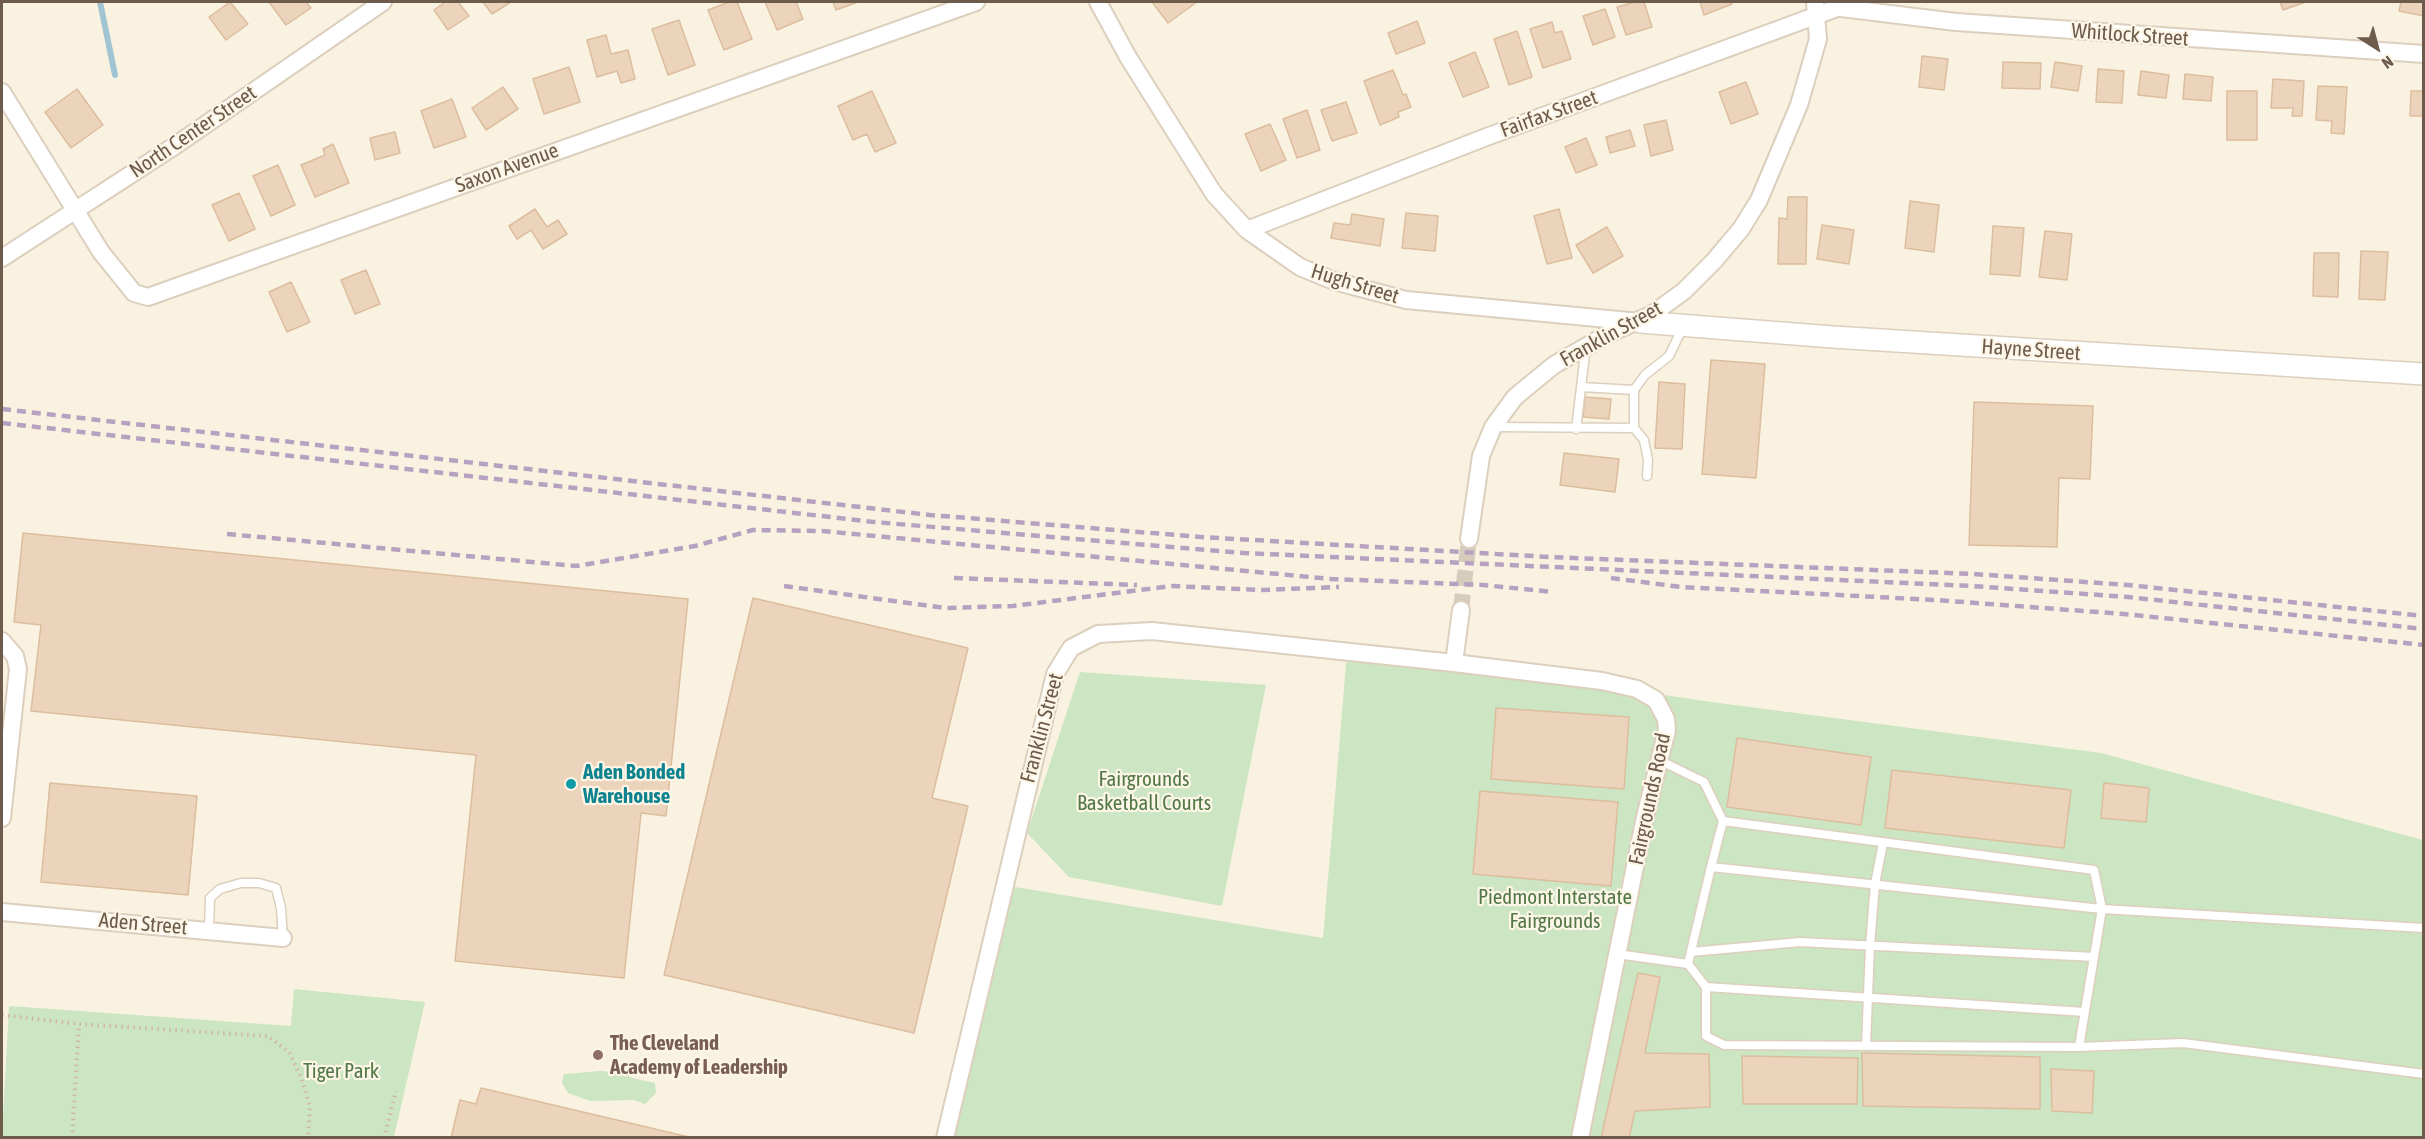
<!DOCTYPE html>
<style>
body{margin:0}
#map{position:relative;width:2425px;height:1139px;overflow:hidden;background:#f9f2e1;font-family:"Asap Condensed",sans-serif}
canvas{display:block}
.frame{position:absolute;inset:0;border:3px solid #6d5b4b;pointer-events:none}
.north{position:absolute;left:2347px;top:18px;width:60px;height:60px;-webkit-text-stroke:4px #fdf6e7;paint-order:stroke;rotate:144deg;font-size:16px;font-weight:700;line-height:24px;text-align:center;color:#6d5b4b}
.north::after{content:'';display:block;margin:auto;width:21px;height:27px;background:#6d5b4b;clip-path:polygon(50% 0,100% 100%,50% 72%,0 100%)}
</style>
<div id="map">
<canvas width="2425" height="1139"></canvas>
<div class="frame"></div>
<div class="north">N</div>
</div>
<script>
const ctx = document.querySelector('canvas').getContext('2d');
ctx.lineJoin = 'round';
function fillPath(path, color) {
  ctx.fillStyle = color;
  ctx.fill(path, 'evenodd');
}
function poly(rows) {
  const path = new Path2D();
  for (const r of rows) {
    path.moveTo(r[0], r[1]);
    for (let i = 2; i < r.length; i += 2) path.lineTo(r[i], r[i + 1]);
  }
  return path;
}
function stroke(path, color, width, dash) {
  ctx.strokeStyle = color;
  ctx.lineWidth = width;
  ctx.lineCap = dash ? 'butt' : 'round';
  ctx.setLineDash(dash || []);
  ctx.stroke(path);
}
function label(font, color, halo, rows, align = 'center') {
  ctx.font = font + ' "Asap Condensed",sans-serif';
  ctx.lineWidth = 4.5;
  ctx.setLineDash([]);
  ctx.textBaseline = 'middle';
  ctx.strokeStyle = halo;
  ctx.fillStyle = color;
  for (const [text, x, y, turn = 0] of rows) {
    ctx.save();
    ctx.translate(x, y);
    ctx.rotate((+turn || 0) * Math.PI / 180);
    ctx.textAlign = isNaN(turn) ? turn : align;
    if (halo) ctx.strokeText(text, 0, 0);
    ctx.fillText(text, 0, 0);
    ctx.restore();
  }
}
const green = poly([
 [1347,653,1454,663,1704,701,2101,753,2423,840,2423,1137,945,1138,1003,885,1323,938],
 [1080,672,1266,685,1222,906,1069,877,1027,833],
 [294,989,425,1002,394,1137,2,1137,9,1006,291,1026],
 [600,1071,623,1073,632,1078,655,1083,656,1093,645,1104,634,1100,590,1101,568,1093,562,1083,564,1074]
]);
const stream = poly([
 [100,2,115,75]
]);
const building = poly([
 [230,2,248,24,226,40,209,17,230,2],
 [269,2,306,2,311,8,286,25,269,2],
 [445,2,458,2,469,16,448,30,434,10,445,2],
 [483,2,511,2,492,14,483,2],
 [729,2,737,2,752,39,724,50,708,10,729,2],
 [765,2,796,2,803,19,777,30,765,2],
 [833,2,858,2,836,10,833,2],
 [1152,2,1197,2,1168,23,1152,2],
 [1635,2,1644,2,1652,27,1626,35,1617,7,1635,2],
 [1700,2,1731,2,1732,4,1704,15,1700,2],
 [2280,2,2306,2,2283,10,2280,2],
 [2401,2,2424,2,2424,16,2399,11,2401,2],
 [1605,9,1615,37,1593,45,1583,16,1605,9],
 [679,20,695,65,668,75,652,29,679,20],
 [1417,21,1425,43,1396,54,1388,33,1417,21],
 [1552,22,1555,33,1562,31,1571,59,1543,68,1530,29,1552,22],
 [1517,31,1532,77,1509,85,1494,39,1517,31],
 [606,35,611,54,628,50,635,79,621,83,617,71,597,77,587,40,606,35],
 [1475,52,1489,87,1463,97,1449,63,1475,52],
 [1922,56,1948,59,1944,90,1919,87,1922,56],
 [2003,62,2041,63,2040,89,2002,88,2003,62],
 [2055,62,2082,66,2078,91,2051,87,2055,62],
 [569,67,580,102,544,114,533,79,569,67],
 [2098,69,2124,71,2122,103,2096,102,2098,69],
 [1393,70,1403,95,1406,94,1411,107,1398,112,1399,117,1380,125,1364,81,1393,70],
 [2141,71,2169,75,2166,98,2138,95,2141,71],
 [2185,74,2213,77,2211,101,2183,99,2185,74],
 [2273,79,2304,81,2302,116,2292,116,2293,108,2271,108,2273,79],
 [1746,82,1758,114,1731,124,1719,92,1746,82],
 [2318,86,2347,87,2344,134,2331,133,2332,121,2316,120,2318,86],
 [503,87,518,109,486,130,472,108,503,87],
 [77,89,103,125,71,148,45,112,77,89],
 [872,91,896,143,875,152,867,134,853,140,838,106,872,91],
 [2227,91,2257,91,2257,140,2227,140,2227,91],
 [2411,91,2424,91,2424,116,2410,116,2411,91],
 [452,99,466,137,434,148,421,111,452,99],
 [1346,102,1357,133,1332,141,1321,110,1346,102],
 [1307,110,1320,150,1297,158,1283,119,1307,110],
 [1666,120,1673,150,1651,156,1644,125,1666,120],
 [1270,124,1286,160,1261,171,1245,134,1270,124],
 [1630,130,1635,146,1610,153,1606,137,1630,130],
 [395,132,400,153,375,160,370,138,395,132],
 [1586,138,1597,165,1576,173,1565,147,1586,138],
 [333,144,349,183,315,197,301,165,325,155,323,149,333,144],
 [278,165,295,205,271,216,253,176,278,165],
 [239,193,255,229,229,241,212,205,239,193],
 [1788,197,1807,197,1806,264,1778,264,1779,218,1787,219,1788,197],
 [1910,201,1939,205,1934,252,1905,248,1910,201],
 [535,209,547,227,558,220,567,234,543,249,531,230,517,239,509,226,535,209],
 [1559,209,1572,258,1547,264,1534,216,1559,209],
 [1406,213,1438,216,1435,251,1402,248,1406,213],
 [1352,214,1384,219,1380,246,1331,238,1334,223,1350,225,1352,214],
 [1822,225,1854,230,1849,264,1817,259,1822,225],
 [1993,226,2024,228,2020,276,1990,274,1993,226],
 [1607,227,1623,256,1593,273,1576,245,1607,227],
 [2045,231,2072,234,2067,280,2039,277,2045,231],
 [2361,251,2388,252,2385,300,2359,299,2361,251],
 [2314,253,2339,253,2338,297,2313,296,2314,253],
 [366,270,380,304,355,314,341,280,366,270],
 [291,282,310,322,287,332,269,292,291,282],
 [1711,360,1765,364,1756,478,1702,474,1711,360],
 [1659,382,1685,384,1682,449,1655,448,1659,382],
 [1585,397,1611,399,1609,419,1583,417,1585,397],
 [1974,402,2093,406,2090,479,2059,478,2057,547,1969,545,1974,402],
 [1564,453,1619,459,1615,492,1560,485,1564,453],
 [23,533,688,599,666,816,641,813,624,978,455,961,476,755,31,711,41,625,14,622,23,533],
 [753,598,968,648,932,798,968,806,914,1033,664,975,753,598],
 [1496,708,1629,717,1624,789,1491,779,1496,708],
 [1737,738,1871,757,1861,825,1727,807,1737,738],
 [1892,770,2071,790,2064,848,1885,828,1892,770],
 [50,783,197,796,188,895,41,882,50,783],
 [2104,783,2149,788,2146,822,2101,818,2104,783],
 [1480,791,1618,802,1611,886,1473,874,1480,791],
 [1638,973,1660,977,1645,1053,1709,1054,1710,1107,1635,1111,1629,1138,1601,1138,1638,973],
 [1862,1053,2040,1057,2040,1109,1863,1106,1862,1053],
 [1742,1056,1858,1058,1857,1104,1743,1104,1742,1056],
 [2051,1069,2094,1071,2092,1113,2052,1111,2051,1069],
 [481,1088,689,1137,451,1138,460,1100,476,1104,481,1088]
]);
const minorTunnel = poly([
 [1461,610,1469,539]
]);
const path = poly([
 [2,1015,79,1024,268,1036,289,1052,301,1077,310,1107,308,1138],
 [72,1138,79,1024],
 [384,1138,396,1091]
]);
const service = poly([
 [1581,387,1634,390],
 [1494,427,1634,428,1634,390,1645,375,1669,356,1683,327],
 [1634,428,1644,440,1648,460,1647,476],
 [1576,429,1586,346],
 [1659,760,1704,782,1723,821],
 [209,930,210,898,220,889,241,883,259,883,276,888,281,908,283,938],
 [1691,952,1800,942,2094,957],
 [1617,954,1688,964,1706,987,1706,1036,1724,1045,2079,1047,2183,1043,2424,1074],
 [1688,964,1711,867,2102,909,2094,870,1723,821,1711,867],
 [1706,987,2085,1012],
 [1866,1046,1870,946,1875,884,1883,843],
 [2079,1047,2102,909,2424,928]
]);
const minor = poly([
 [1098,2,1128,57,1214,194,1247,230,1300,267,1334,281,1406,300,1640,322],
 [1841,8,1956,22,2424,54],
 [2,92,101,252,134,293,148,297,976,2],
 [1247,230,1489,136,1853,2],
 [2,258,176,145,383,2],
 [1469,539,1481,456,1493,427,1515,397,1554,365,1608,334,1651,315,1684,291,1714,261,1741,229,1759,200,1799,105,1818,39,1815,2],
 [2,641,15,656,18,669,2,818],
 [1454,663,1602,681,1637,689,1656,700,1666,719,1667,730,1645,817,1580,1138],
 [2,912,283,938],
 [945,1138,1055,674,1071,648,1098,634,1152,631,1454,663,1461,610]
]);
const tertiary = poly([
 [1640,322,1833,337,2424,374]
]);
const rail = poly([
 [2,409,930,515,1201,537,1549,557,1974,574,2128,585,2424,616],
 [2,423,874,522,1244,553,1972,586,2128,597,2424,629],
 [227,534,576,566,695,546,753,530,822,531,1331,579,1483,585,1553,592],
 [954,578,1137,585],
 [1611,578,1681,587,1936,600,2124,614,2424,645],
 [784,586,945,608,1013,606,1172,586,1261,590,1339,587]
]);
const markers = [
 [571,784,6,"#0f9aa8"],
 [598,1055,6,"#8d6e63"]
];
const streetNames = [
 ["Whitlock Street",2130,35,4],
 ["Fairfax Street",1549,114,-20],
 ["North Center Street",193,132,-34],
 ["Saxon Avenue",507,168,-20],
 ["Hugh Street",1355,284,17],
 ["Franklin Street",1611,334,-29],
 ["Hayne Street",2031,350,4],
 ["Franklin Street",1042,728,-75],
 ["Fairgrounds Road",1650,799,-78],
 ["Aden Street",143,924,5]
];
const cultureNames = [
 ["Aden Bonded",583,772],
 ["Warehouse",583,796]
];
const parkNames = [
 ["Fairgrounds",1144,779],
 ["Basketball Courts",1144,803],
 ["Piedmont Interstate",1555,897],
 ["Fairgrounds",1555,921],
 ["Tiger Park",341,1071]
];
const educationNames = [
 ["The Cleveland",610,1043],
 ["Academy of Leadership",610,1067]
];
fillPath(green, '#cce5c2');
stroke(stream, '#a0c4d1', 6);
fillPath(building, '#ecd4bc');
stroke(building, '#dcbd9e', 1.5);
stroke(minorTunnel, '#d6ccbc', 16, [16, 8]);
stroke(service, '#dccfbe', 11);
stroke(minor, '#dccfbe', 20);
stroke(tertiary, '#dccfbe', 24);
stroke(path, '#d0b8a0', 4, [1.5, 4.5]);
stroke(service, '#fff', 8);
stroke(minor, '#fff', 16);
stroke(tertiary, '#fff', 21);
stroke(rail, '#b6a2c0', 4.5, [9, 6]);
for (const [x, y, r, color] of markers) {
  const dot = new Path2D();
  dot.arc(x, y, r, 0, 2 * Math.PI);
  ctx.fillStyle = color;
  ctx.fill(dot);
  stroke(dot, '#fdf6e7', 2);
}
label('21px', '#6d5b4b', '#fdf6e7', streetNames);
label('bold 21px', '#0d838f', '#fdf6e7', cultureNames, 'left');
label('21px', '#517847', '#fdf6e7', parkNames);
label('bold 21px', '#785e54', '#fdf6e7', educationNames, 'left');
</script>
